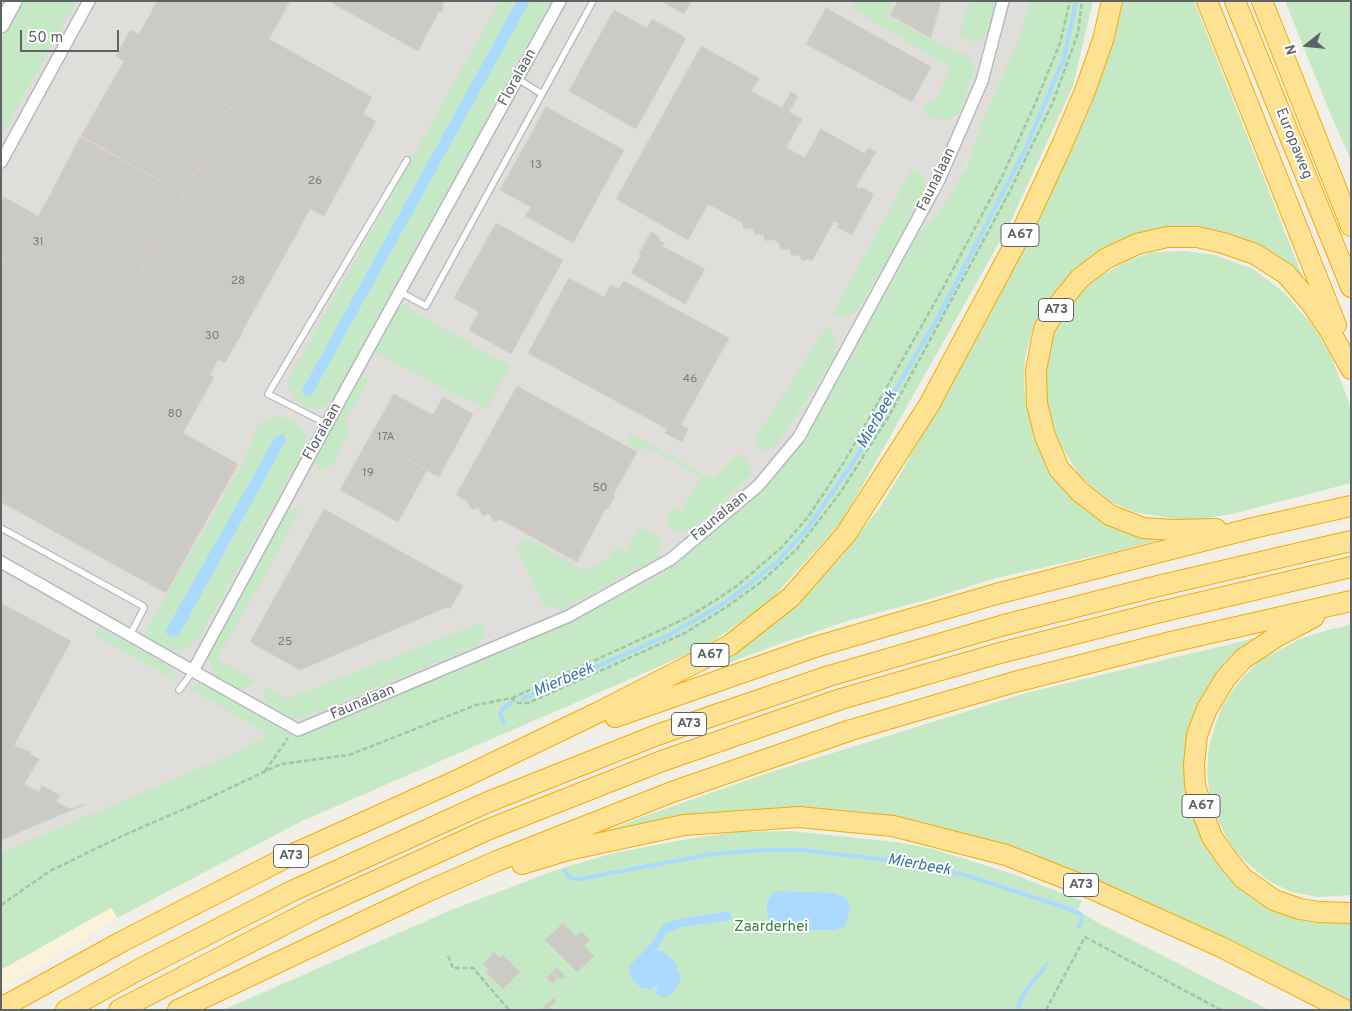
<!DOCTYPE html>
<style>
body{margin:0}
#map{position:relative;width:1352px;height:1011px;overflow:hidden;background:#f1efe8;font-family:Overpass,sans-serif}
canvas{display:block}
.frame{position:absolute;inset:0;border:2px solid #5f6368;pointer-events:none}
.north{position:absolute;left:1282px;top:20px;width:50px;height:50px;-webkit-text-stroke:4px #fff;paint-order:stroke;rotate:254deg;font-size:14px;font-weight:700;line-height:20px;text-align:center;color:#5f6368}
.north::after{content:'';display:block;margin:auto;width:18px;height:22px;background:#5f6368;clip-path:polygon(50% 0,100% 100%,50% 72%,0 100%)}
.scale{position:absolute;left:20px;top:30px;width:99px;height:22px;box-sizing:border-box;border:2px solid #5f6368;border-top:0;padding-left:6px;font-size:15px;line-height:18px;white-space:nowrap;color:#5f6368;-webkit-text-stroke:4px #fff;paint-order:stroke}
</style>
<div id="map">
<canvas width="1352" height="1011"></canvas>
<div class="frame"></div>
<div class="north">N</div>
<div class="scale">50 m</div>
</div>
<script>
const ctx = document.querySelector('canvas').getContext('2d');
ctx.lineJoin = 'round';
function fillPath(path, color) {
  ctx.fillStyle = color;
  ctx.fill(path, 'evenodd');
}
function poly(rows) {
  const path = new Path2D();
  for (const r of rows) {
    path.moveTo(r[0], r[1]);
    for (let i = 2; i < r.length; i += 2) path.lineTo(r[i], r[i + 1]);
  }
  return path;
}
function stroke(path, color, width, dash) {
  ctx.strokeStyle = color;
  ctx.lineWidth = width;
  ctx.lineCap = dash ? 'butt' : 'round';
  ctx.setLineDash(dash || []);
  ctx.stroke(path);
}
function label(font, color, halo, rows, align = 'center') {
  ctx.font = font + ' Overpass,sans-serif';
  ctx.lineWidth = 4;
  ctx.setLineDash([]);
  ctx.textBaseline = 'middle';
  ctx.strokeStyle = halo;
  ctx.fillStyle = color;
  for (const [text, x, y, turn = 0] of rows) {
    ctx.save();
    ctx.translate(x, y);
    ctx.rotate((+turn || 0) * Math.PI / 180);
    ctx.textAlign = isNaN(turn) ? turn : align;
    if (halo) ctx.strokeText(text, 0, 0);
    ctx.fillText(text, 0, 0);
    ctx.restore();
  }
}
const industrial = poly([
 [38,1,1038,1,818,506,1,934,1,71]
]);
const green = poly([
 [22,1,77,1,1,136,1,39],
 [500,1,517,1,302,390,311,395,530,1,551,1,332,400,320,409,314,409,303,406,289,390,289,379],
 [855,1,892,1,887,16,940,44,967,55,975,66,959,114,948,119,931,118,924,112,925,103,937,100,950,67,852,8],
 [969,1,995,1,989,33,975,42,959,36],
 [1030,1,1093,1,1073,86,1009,225,843,520,767,604,704,647,302,821,117,918,111,908,1,970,1,853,238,752,268,734,187,687,201,683,296,738,591,611,657,577,751,500,806,435,921,230,931,222,947,202,967,166,981,126,1021,34],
 [1120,1,1194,1,1309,293,1205,233,1086,261,1066,279,1049,298,1035,323,1025,357,1024,388,1029,409,1068,488,1175,536,1112,552,996,578,926,600,850,620,776,645,715,668,740,650,797,605,842,556,880,507,900,475,918,441],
 [1285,1,1351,1,1351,160,1330,113],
 [913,168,923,176,925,187,922,201,856,312,843,317,833,313],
 [1185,251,1215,255,1253,269,1285,293,1311,324,1330,354,1351,407,1351,483,1232,514,1202,519,1176,519,1134,512,1116,504,1096,491,1080,476,1060,445,1049,419,1045,392,1047,361,1056,327,1073,302,1093,281,1129,260,1154,252],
 [411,304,409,309,510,366,487,408,463,396,460,397,375,352,396,309,402,305],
 [827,326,835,340,834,358,773,450,762,451,754,441],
 [366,377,369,379,343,424,349,427,334,464,319,472,315,460,354,386],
 [277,416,293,421,302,429,306,437,306,447,199,638,189,647,179,650,165,649,143,636,243,463,259,424],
 [285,436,286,440,180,633],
 [631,434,712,479,738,454,748,462,752,474,691,531,678,531,665,524,673,508,681,512,701,477,645,446,642,452,627,443],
 [300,507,295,521,217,659,256,681,251,686,243,689,235,687,219,678,214,673,208,657,210,646,286,513],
 [640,528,659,536,660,543,658,557,560,611,543,604,517,549,524,537,585,571,610,558,613,548,624,552],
 [483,622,485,637,474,647,305,717,296,719,287,716,267,703,264,691,266,687,287,699],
 [1351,625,1351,895,1318,897,1291,892,1267,880,1237,854,1224,833,1215,812,1209,791,1207,770,1209,747,1215,726,1222,707,1234,688,1246,674,1261,660,1300,639,1328,630],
 [99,628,169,666,175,675,175,680,95,635],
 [1272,634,1253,647,1192,755,1237,878,1351,922,1351,1005,940,829,861,812,828,809,790,810,579,843,642,817,765,774,1026,693],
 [790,831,897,842,933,849,1010,873,1082,901,1078,910,1095,921,1269,1010,223,1010,451,910,556,870,614,853,677,841,734,832]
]);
const sand = poly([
 [111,908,117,918,1,990,1,970]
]);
const water = poly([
 [517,1,530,1,311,396,305,395,302,390],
 [282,434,285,436,286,440,180,633,176,637,170,636,167,635,166,630,276,436],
 [777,891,833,893,847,898,850,910,845,926,834,930,785,930,774,928,769,921,767,912,767,903,771,895],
 [729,911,731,920,682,927,668,932,660,943,657,951,663,951,670,957,676,964,681,979,671,995,664,997,655,994,659,984,650,989,641,988,631,977,629,966,650,945,664,924,679,919]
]);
const stream = poly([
 [522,699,669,635,728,601,777,562,808,528,856,458,942,310,1025,150,1064,58,1076,1],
 [504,723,500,714,503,708,511,703],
 [565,871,569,877,574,879,580,879,712,854,765,850,802,850,895,861,965,875,1067,908,1080,914,1082,920,1079,927],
 [1017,1010,1024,993,1047,964]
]);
const building = poly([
 [157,1,290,1,231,108,121,47,130,30,139,34,153,9,152,9,157,1],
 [333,1,445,1,442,6,444,7,441,12,439,11,418,51,332,3,333,1],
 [661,1,691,1,684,14,661,1],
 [898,1,941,1,931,38,890,15,898,1],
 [826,8,931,67,912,102,806,44,826,8],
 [614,10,647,28,652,19,686,38,660,86,592,49,614,10],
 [269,39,372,97,363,114,376,121,324,216,310,209,301,226,198,168,269,39],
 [701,46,759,78,751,91,782,108,791,92,798,96,789,112,802,119,786,148,780,144,738,220,708,204,688,240,616,199,701,46],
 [121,47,231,108,184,194,81,136,124,61,116,56,121,47],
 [592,49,660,86,636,129,569,91,592,49],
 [546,107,624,150,573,243,525,216,531,207,500,190,546,107],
 [821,129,865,154,868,148,876,152,856,186,860,189,861,187,874,194,852,235,837,227,839,224,834,221,812,261,809,259,802,261,800,255,792,256,790,249,781,250,779,243,772,239,765,241,763,234,755,235,753,228,744,229,742,222,738,220,780,144,805,158,821,129],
 [80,137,184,194,155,246,52,188,53,189,80,137],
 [198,168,301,226,244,328,141,271,198,168],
 [52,188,155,246,122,306,115,302,106,317,1,259,1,202,4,197,38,216,53,190,52,188],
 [496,223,563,260,511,354,469,330,479,312,454,298,496,223],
 [651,232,660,237,659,240,664,243,662,246,705,269,685,304,631,273,641,255,639,254,651,232],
 [1,259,106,317,115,302,218,359,210,375,132,332,86,415,60,400,3,503,1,502,1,259],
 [141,271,244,328,240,337,241,338,239,338,225,363,122,306,141,271],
 [569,278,604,297,611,285,619,289,624,281,729,338,681,425,688,429,682,442,665,433,667,429,528,353,569,278],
 [132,332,214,377,111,563,3,503,60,400,86,415,132,332],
 [517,386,637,452,613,495,615,496,608,509,606,508,577,562,500,519,494,522,489,513,483,516,478,507,472,510,467,501,456,495,517,386],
 [394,394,433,415,443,397,473,414,439,477,369,438,394,394],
 [183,433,238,464,166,593,111,563,183,433],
 [369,438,427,470,398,522,340,490,369,438],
 [324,509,463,586,450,609,447,607,300,670,250,642,324,509],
 [1,603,71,641,14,745,22,749,24,748,24,749,30,752,31,751,30,754,39,759,24,784,39,792,42,786,41,785,61,796,59,796,56,802,70,809,86,804,1,840,1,603],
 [563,923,576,936,581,932,583,933,590,940,584,946,594,956,577,972,545,940,563,923],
 [494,952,500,958,503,955,520,972,503,989,486,972,489,970,483,964,494,952],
 [557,968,565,976,560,980,552,972,557,968],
 [551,973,557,979,552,983,547,978,551,973],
 [554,998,556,1001,549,1007,551,1010,540,1010,554,998]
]);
const path = poly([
 [512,698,650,635,688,617,719,598,738,585,782,547,808,517,843,464,942,290,1002,177,1035,104,1060,43,1070,1],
 [265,771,288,738],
 [1,905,50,871,124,835,198,803,281,764,349,755,476,705,511,698,518,703,528,703,685,633,728,606,761,582,797,549,840,493,889,416,1009,193,1053,102,1078,33,1082,1],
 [448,956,453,968,473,968,509,1010],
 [1046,1010,1085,937,1221,1010]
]);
const service = poly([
 [518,79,542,94],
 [400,292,426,306,593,1],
 [327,424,268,394,407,160],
 [1,528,143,606,144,608,130,635],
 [179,690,193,671]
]);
const minor = poly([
 [1,162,89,1],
 [1,562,193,671,327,424,560,1],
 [193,671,298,730,569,616,671,559,758,486,799,437,939,180,982,81,1003,1]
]);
const secondary = poly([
 [1,25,14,1]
]);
const motorway = poly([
 [1207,1,1336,325],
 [1235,1,1351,287],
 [1262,1,1351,226],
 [1216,529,1174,530,1143,528,1110,515,1080,492,1059,469,1045,436,1037,404,1036,370,1044,329,1059,304,1080,278,1107,258,1137,244,1167,237,1197,237,1223,243,1255,254,1286,274,1311,303,1330,331,1351,369],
 [1314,617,1276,637,1243,659,1225,679,1207,709,1197,735,1194,765,1195,785,1204,816,1212,837,1228,860,1243,878,1274,900,1300,909,1319,912,1351,913],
 [615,717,815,647,996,594,1253,528,1351,506],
 [522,864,568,850,684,825,799,817,893,826,1006,855,1092,889,1221,947,1345,1010],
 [1,1008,123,941,291,855,462,778,599,712,730,645,791,597,846,534,929,405,1023,229,1061,147,1085,91,1103,40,1112,1],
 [66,1010,140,969,292,891,488,802,657,735,829,676,1004,625,1158,586,1351,541],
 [119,1010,316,908,487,830,662,761,841,699,1000,653,1160,612,1351,567],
 [178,1010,426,892,497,861,672,792,851,730,1011,683,1171,642,1351,601]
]);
const numberNames = [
 ["13",536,166],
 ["26",315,182],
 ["31",38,243],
 ["28",238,282],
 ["30",212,337],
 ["46",690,380],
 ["80",175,415],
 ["17A",386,438],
 ["19",368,474],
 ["50",600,489],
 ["25",285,643]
];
const shields = [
 [1020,235,38],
 [1056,310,35],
 [710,655,38],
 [689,724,35],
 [1201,806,38],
 [291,856,35],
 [1081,885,35]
];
const shieldNames = [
 ["A67",1020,235],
 ["A73",1056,310],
 ["A67",710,655],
 ["A73",689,724],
 ["A67",1201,806],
 ["A73",291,856],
 ["A73",1081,885]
];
const streetNames = [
 ["Floralaan",518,78,-61],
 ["Europaweg",1293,144,68],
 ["Faunalaan",937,180,-64],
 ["Floralaan",323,432,-61],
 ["Faunalaan",720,517,-40],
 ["Faunalaan",363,703,-23]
];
const parkNames = [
 ["Zaarderhei",771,928]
];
const waterNames = [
 ["Mierbeek",878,420,-60],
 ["Mierbeek",564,681,-23],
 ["Mierbeek",919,866,10]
];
fillPath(industrial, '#e0deda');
fillPath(green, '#c5e8c5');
fillPath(sand, '#fbf3d9');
fillPath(water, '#aadaff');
stroke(stream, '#aadaff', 4);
fillPath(building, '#cccac5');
stroke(building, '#d6d1c6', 1);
stroke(service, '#b5b8bc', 8);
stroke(minor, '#b5b8bc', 14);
stroke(secondary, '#b6babf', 18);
stroke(motorway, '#f9ab00', 22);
stroke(path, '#9cc7a9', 2.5, [5, 2.5]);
stroke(service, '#fff', 5.5);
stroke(minor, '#fff', 11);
stroke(secondary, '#fff', 15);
stroke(motorway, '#fde293', 20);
label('12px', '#7a7d7f', null, numberNames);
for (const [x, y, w] of shields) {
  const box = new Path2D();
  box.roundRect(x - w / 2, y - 11.5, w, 23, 4);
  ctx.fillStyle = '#fff';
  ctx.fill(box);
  stroke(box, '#5f6368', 1);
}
label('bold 14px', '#5f6368', null, shieldNames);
label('15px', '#5f6368', '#fff', streetNames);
label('15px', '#348238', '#fff', parkNames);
label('italic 16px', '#4174aa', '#fff', waterNames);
</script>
